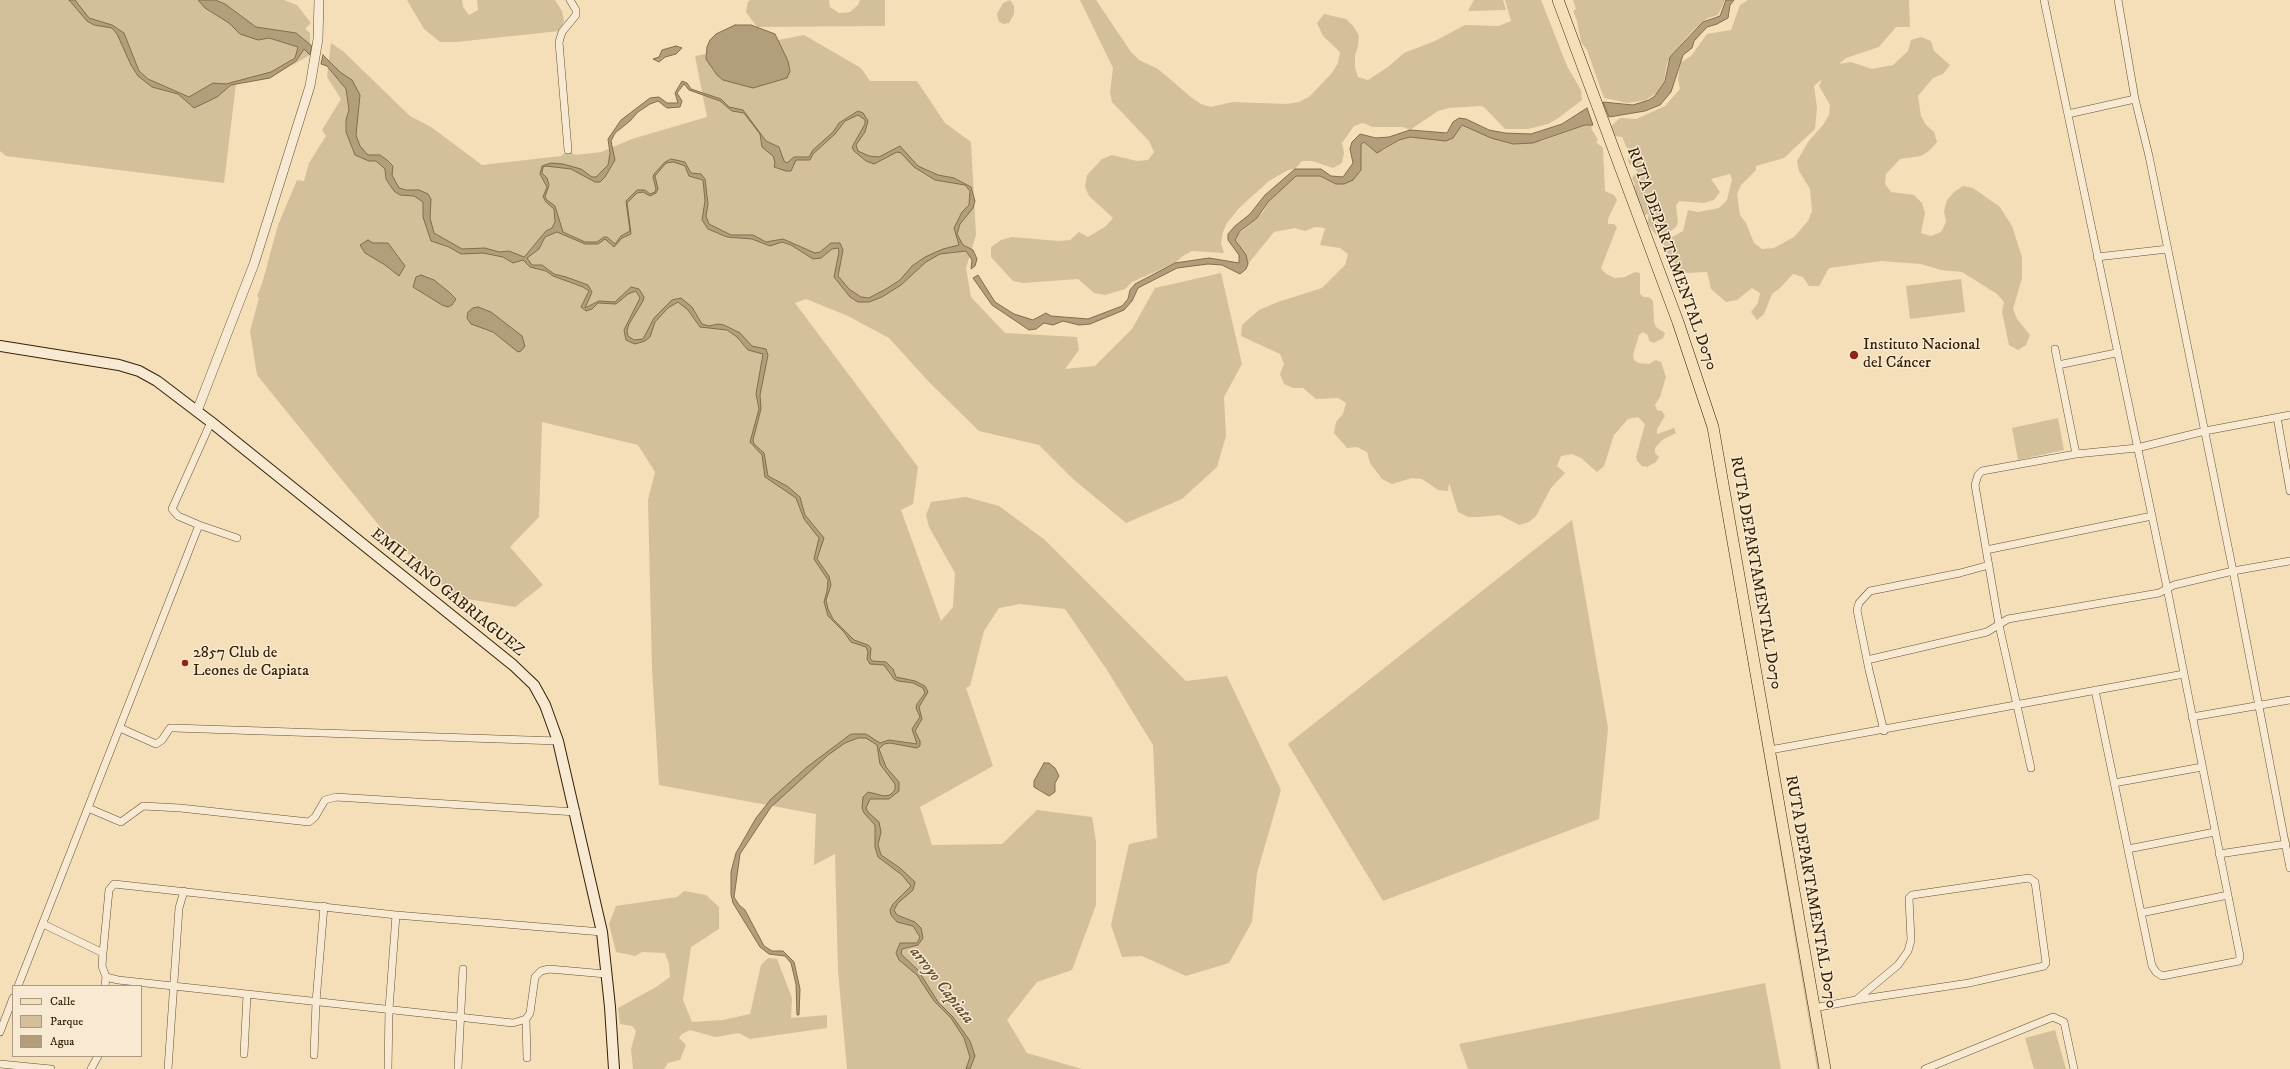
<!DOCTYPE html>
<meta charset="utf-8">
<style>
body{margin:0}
#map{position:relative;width:2290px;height:1069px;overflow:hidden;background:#f4dfb9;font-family:"IM FELL DW Pica",serif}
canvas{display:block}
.legend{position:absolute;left:12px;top:985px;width:130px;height:72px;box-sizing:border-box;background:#f8ead2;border:1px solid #aa9980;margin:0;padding:5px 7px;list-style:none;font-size:12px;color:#352006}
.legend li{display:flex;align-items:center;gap:8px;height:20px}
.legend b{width:20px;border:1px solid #aa9980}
</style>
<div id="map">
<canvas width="2290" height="1069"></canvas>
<ul class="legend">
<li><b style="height:5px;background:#f4dfb9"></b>Calle</li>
<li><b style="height:11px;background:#d4bf9b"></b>Parque</li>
<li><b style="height:11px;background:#b39e7c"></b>Agua</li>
</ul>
</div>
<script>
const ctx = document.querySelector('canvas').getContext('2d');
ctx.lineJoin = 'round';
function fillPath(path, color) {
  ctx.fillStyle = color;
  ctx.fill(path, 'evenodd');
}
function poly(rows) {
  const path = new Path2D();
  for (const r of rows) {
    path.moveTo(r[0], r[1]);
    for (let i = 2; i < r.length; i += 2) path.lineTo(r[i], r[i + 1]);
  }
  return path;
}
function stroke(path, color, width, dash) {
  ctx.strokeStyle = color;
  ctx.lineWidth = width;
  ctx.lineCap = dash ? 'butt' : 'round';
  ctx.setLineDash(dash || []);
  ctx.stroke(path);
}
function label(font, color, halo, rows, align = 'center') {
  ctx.font = font + ' "IM FELL DW Pica",serif';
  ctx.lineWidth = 3;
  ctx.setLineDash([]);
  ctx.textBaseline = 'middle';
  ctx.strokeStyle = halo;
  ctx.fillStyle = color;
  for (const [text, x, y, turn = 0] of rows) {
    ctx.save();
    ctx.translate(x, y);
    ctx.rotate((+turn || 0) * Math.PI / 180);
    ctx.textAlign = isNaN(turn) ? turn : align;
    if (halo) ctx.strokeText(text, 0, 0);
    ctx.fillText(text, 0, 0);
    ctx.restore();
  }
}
const green = poly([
 [0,0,284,0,297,5,311,23,305,29,310,33,310,55,270,78,236,84,224,183,6,156,0,151],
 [407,0,462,0,463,7,469,15,478,10,477,0,555,0,562,11,564,21,560,31,456,42,440,42,424,29],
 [750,0,829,0,830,7,839,13,850,12,858,5,860,0,885,0,885,26,757,27,746,12,748,2],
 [1010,0,1014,6,1014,14,1009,23,1004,24,999,22,997,14,1003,3],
 [1080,0,1096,0,1131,52,1139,60,1158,69,1192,98,1201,104,1211,107,1232,102,1287,104,1299,102,1309,97,1332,73,1338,63,1340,52,1323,36,1317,23,1324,14,1346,19,1354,27,1359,36,1358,46,1355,56,1355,67,1358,77,1368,80,1388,67,1404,53,1435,41,1465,25,1499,26,1511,21,1505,0,1541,0,1567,66,1581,90,1582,100,1557,119,1548,124,1528,129,1505,129,1484,107,1480,106,1449,108,1438,111,1410,130,1403,127,1373,127,1363,123,1354,126,1342,143,1344,153,1342,163,1333,168,1312,161,1302,161,1295,169,1288,170,1269,181,1239,208,1227,223,1223,232,1221,243,1224,253,1192,251,1183,256,1175,263,1132,282,1125,289,1105,295,1094,293,1078,279,1023,283,1013,281,991,257,991,247,1001,240,1012,237,1059,241,1070,240,1079,232,1088,237,1106,226,1113,218,1089,196,1085,187,1087,175,1102,159,1112,155,1137,161,1148,160,1154,152,1149,141,1112,102,1110,92,1113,68],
 [1474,0,1503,0,1506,10,1468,11],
 [1573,0,1725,0,1718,15,1708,18,1693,30,1671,56,1667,63,1664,81,1657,93,1646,100,1628,103,1604,98,1587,50,1581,42,1577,21,1573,11,1576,9],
 [1748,0,1909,0,1910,27,1896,27,1879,47,1846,58,1839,64,1851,62,1872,69,1893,65,1908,51,1911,40,1921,37,1931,41,1934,51,1950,65,1943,74,1933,78,1918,96,1921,116,1926,125,1934,132,1937,142,1930,150,1921,156,1900,159,1886,174,1885,184,1891,192,1914,195,1922,203,1925,213,1921,233,1931,236,1941,232,1946,222,1944,211,1947,200,1954,192,1963,186,1973,188,2000,207,2012,226,2022,257,2022,278,2013,309,2017,319,2030,335,2026,345,2018,350,2009,345,2002,312,2004,302,1997,294,1962,272,1941,270,1921,264,1881,261,1829,268,1819,286,1809,286,1803,277,1793,274,1780,288,1772,294,1764,314,1757,320,1751,312,1758,303,1760,293,1752,288,1737,300,1726,302,1711,289,1707,272,1686,273,1678,267,1665,251,1663,242,1683,231,1688,210,1698,212,1719,208,1727,200,1732,179,1730,174,1711,179,1720,192,1714,200,1704,203,1679,201,1676,206,1678,222,1676,227,1667,234,1657,236,1647,223,1649,214,1645,215,1641,211,1633,190,1635,184,1632,178,1637,171,1635,167,1629,164,1628,159,1630,155,1622,137,1614,136,1610,127,1620,118,1636,119,1665,106,1680,89,1678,79,1680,63,1691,56,1707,34,1731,30,1740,5],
 [1822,79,1819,86,1830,105,1829,115,1823,125,1808,142,1797,161,1799,171,1810,189,1812,211,1808,221,1794,237,1774,248,1762,249,1754,243,1746,223,1740,215,1737,194,1741,185,1756,170,1756,166,1784,158,1815,129,1817,108,1814,86],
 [804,35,861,68,870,81,917,81,945,123,971,142,976,235,966,268,971,297,1005,333,1077,337,1079,350,1065,369,1095,366,1132,329,1155,288,1221,273,1242,364,1224,397,1226,436,1217,467,1182,499,1126,523,1073,479,1039,445,979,431,929,382,889,338,848,316,806,299,795,303,918,467,913,504,901,510,941,621,953,607,955,573,929,527,926,515,931,502,966,497,999,506,1045,540,1186,681,1227,676,1281,790,1257,873,1252,922,1229,963,1186,976,1142,956,1122,957,1111,925,1129,844,1157,838,1153,745,1107,670,1065,609,1020,604,999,608,984,631,970,686,966,688,993,766,920,807,932,845,1002,844,1037,810,1092,817,1096,842,1096,905,1072,970,1037,982,1007,1020,1027,1053,1082,1069,847,1069,838,971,835,854,814,865,816,814,659,785,652,669,648,500,655,472,638,445,542,422,539,517,510,547,543,585,515,607,456,597,385,533,257,375,250,331,259,298,257,296,262,284,278,225,297,180,304,181,309,163,326,136,322,130,341,99,327,77,331,43,344,52,410,116,431,127,482,165,561,156,568,150,575,155,601,152,632,139,707,117,695,56],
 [1462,125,1513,144,1522,144,1542,141,1585,125,1593,125,1591,128,1598,140,1596,142,1603,148,1605,191,1614,195,1617,200,1608,219,1608,224,1614,224,1617,227,1601,268,1605,273,1614,278,1625,277,1635,272,1640,273,1640,294,1644,297,1649,297,1653,301,1654,322,1656,327,1665,333,1663,338,1654,343,1649,341,1648,335,1643,332,1639,335,1633,355,1634,360,1638,363,1649,364,1656,360,1661,362,1666,377,1660,397,1655,405,1657,410,1662,411,1665,416,1657,429,1657,434,1674,428,1676,433,1662,440,1655,448,1655,453,1659,457,1656,462,1647,467,1642,466,1638,462,1636,457,1645,424,1638,417,1628,419,1614,435,1604,466,1597,472,1581,458,1572,454,1561,456,1557,466,1565,473,1551,488,1536,516,1529,522,1519,525,1500,515,1479,517,1468,517,1458,512,1449,483,1448,491,1438,490,1422,479,1412,478,1392,484,1382,479,1370,463,1367,452,1357,447,1347,448,1334,433,1336,422,1343,414,1346,403,1338,398,1316,399,1303,388,1293,388,1284,384,1280,374,1284,364,1280,354,1241,336,1242,325,1259,310,1278,302,1322,288,1345,265,1348,254,1340,248,1320,245,1325,228,1315,227,1305,231,1295,228,1274,232,1248,264,1245,255,1235,240,1235,237,1263,212,1268,202,1285,185,1296,176,1304,175,1320,176,1336,184,1361,170,1361,144,1364,142,1373,150,1383,151,1399,140,1410,137,1453,138],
 [1961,279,1965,312,1910,319,1906,286],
 [2058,418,2064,450,2018,460,2012,428],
 [1572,520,1608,728,1599,819,1383,901,1288,744],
 [1730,554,1733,554,1820,1069,1817,1069],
 [684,891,706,895,719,907,719,929,691,947,683,1000,692,1022,723,1020,750,1014,761,965,768,958,777,959,792,998,791,1018,827,1015,827,1028,750,1039,739,1033,715,1037,690,1030,682,1034,679,1038,686,1045,680,1060,668,1063,664,1069,633,1069,631,1049,636,1031,632,1026,620,1024,618,1008,656,987,670,977,669,964,665,953,642,952,635,956,616,952,609,924,616,906,677,897],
 [1765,983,1781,1069,1468,1069,1459,1044],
 [2055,1030,2066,1069,2034,1069,2025,1038]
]);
const water = poly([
 [69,0,75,0,89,18,112,25,124,33,139,71,148,79,189,97,213,83,226,84,271,72,295,58,298,47,269,38,258,40,240,34,229,23,205,8,198,0,215,0,225,4,256,27,296,33,312,46,310,55,304,49,296,61,270,78,231,85,217,97,194,108,178,94,152,87,138,76,131,65,117,34,112,28,94,25,87,21,69,0],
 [1726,0,1734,0,1730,5,1728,18,1717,24,1707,27,1694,41,1692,48,1683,55,1671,92,1660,105,1645,111,1609,117,1603,102,1633,105,1649,100,1655,96,1665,81,1670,57,1698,27,1703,22,1720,16,1726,0],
 [735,25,751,25,775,34,788,61,790,71,787,78,753,88,723,80,717,75,706,59,707,47,710,40,716,34,735,25],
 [676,46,682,48,676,54,665,57,659,62,653,59,659,57,662,50,676,46],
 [323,55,340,72,352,80,360,95,356,135,360,146,368,155,380,155,387,160,393,166,392,175,399,188,406,190,419,190,428,194,431,199,430,218,434,233,462,249,485,248,499,252,509,251,524,257,526,255,546,231,552,228,555,222,554,209,546,202,543,197,547,187,540,174,542,166,551,163,563,164,581,169,592,177,596,177,608,165,610,153,608,139,621,120,650,98,659,97,667,103,678,103,675,93,682,81,687,83,691,89,721,99,729,107,743,110,766,141,779,147,784,161,787,163,794,157,809,157,813,150,833,132,839,123,858,111,863,113,868,121,865,132,856,145,858,151,869,156,879,157,900,146,918,166,938,175,954,178,971,187,975,201,973,208,960,224,957,234,963,245,973,250,977,259,975,266,971,269,972,260,966,251,940,254,926,262,901,285,882,297,869,302,858,302,850,297,834,277,839,252,838,248,832,249,821,258,813,259,791,245,782,242,770,246,752,239,727,237,708,229,702,220,705,201,703,180,689,176,685,166,674,162,666,163,655,176,658,189,656,193,650,196,643,192,637,193,627,203,631,234,622,238,614,247,605,239,598,244,585,244,557,232,545,237,539,249,527,258,532,265,542,265,554,274,566,277,588,285,592,292,585,308,599,301,615,302,631,287,639,289,644,297,643,301,629,324,627,331,628,336,634,340,643,339,654,318,672,300,681,298,692,307,702,324,709,326,718,324,724,325,740,333,752,346,766,349,768,355,760,395,761,409,753,440,754,444,764,453,768,476,787,486,800,497,805,515,824,538,817,559,829,576,831,585,826,600,828,609,833,619,854,640,868,645,871,648,870,658,872,661,886,662,893,669,896,677,915,681,925,686,928,692,919,707,922,719,915,731,920,741,920,746,917,748,890,743,884,744,879,749,886,767,899,782,899,791,889,799,870,799,866,808,868,812,879,822,881,832,878,845,881,855,900,868,915,882,913,890,898,903,894,910,897,915,915,922,921,928,923,938,918,945,902,949,901,954,918,970,938,1002,953,1017,970,1041,975,1056,970,1069,966,1069,970,1057,964,1038,951,1018,934,1001,917,975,899,960,896,953,900,943,917,943,920,937,913,926,897,922,891,915,890,910,893,904,911,886,902,875,878,857,875,847,875,825,864,813,862,808,863,797,868,792,884,796,890,795,895,790,895,784,880,764,877,745,866,738,858,738,845,743,828,755,771,807,740,854,734,897,739,905,745,910,764,946,772,951,783,951,794,962,800,989,799,1015,797,1015,796,984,791,963,785,956,769,954,760,947,733,903,731,894,731,872,736,853,756,818,771,799,807,767,851,734,866,734,880,743,889,740,917,744,912,729,920,717,916,708,917,704,925,693,923,688,913,683,898,681,894,679,884,665,870,664,867,659,868,652,866,647,851,642,844,632,828,616,824,602,827,591,828,580,814,559,819,538,804,519,796,498,765,477,762,455,750,442,759,409,756,394,763,354,748,350,737,337,727,330,700,327,688,310,678,302,668,308,655,322,650,337,645,341,635,344,630,342,626,340,624,330,640,298,636,291,628,294,616,304,598,303,592,309,586,311,581,307,589,291,583,287,553,276,546,271,530,267,523,260,513,263,503,257,483,253,461,254,449,247,431,241,423,217,423,202,414,196,400,195,394,191,386,179,385,169,376,161,369,161,355,155,346,132,346,120,349,110,346,89,327,66,321,64,323,55],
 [684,84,689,90,720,101,732,111,744,113,760,134,762,147,773,156,775,162,774,167,786,171,791,171,796,160,810,160,813,154,835,134,845,121,858,115,865,120,865,124,852,147,854,151,866,161,874,164,897,152,901,153,914,167,935,180,965,185,970,191,969,205,962,212,954,228,959,245,943,249,925,257,912,266,900,280,886,289,869,298,861,297,849,289,838,276,843,250,840,243,831,243,820,252,815,253,783,239,766,242,753,235,731,235,709,224,706,216,708,204,705,179,701,174,691,173,685,162,671,159,665,162,654,174,653,177,656,189,655,192,650,194,645,190,637,190,626,201,630,231,621,236,615,244,607,237,604,237,597,242,585,242,563,232,555,206,547,200,545,197,549,185,547,178,542,173,543,167,546,166,571,169,595,182,600,182,605,177,615,160,611,141,615,133,630,121,638,112,650,104,658,101,667,108,680,107,682,101,677,93,684,84],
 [1587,108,1593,125,1585,125,1533,143,1513,144,1491,138,1462,125,1453,138,1446,141,1410,137,1399,140,1377,153,1364,142,1361,144,1361,170,1353,180,1344,184,1336,184,1320,176,1296,176,1268,202,1257,218,1240,231,1235,240,1246,255,1248,264,1246,269,1240,274,1222,265,1208,264,1177,268,1138,288,1132,301,1124,310,1090,324,1079,325,1063,321,1053,325,1044,323,1036,329,1029,330,992,305,973,278,978,275,995,302,1014,314,1033,320,1046,313,1051,316,1088,319,1122,306,1128,299,1130,290,1135,284,1175,263,1209,258,1239,263,1239,255,1228,240,1228,234,1235,226,1250,214,1265,195,1295,169,1321,169,1331,176,1343,177,1353,163,1350,149,1352,142,1360,134,1376,138,1389,137,1410,130,1447,133,1453,122,1459,118,1466,119,1489,130,1505,133,1531,134,1562,124,1587,108],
 [368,240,373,243,388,243,405,266,399,276,385,265,365,253,360,245,368,240],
 [421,275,434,280,449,292,456,299,452,305,448,307,442,305,413,287,416,277,421,275],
 [478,307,491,312,522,336,525,346,521,351,518,352,493,332,471,324,467,318,468,312,473,308,478,307],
 [1044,763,1049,763,1055,768,1059,776,1055,783,1055,792,1049,796,1034,787,1034,781,1044,763]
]);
const minor = poly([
 [2044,0,2167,588,2240,956,2239,961,2162,976,2156,972,2152,966,2095,690],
 [2118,0,2135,99,2149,156,2233,571,2290,868],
 [2068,114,2135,99],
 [568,150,559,42,562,32,576,15,576,10,570,0],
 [2097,257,2168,249],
 [2055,349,2076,454],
 [2058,365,2116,353],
 [2277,417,2290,491],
 [199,525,237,538],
 [1986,550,2152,516],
 [1867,660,1987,632,2008,619,2159,593,2174,585,2233,571,2290,561],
 [2192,717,2290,700],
 [120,728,156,744,162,740,170,728,174,728,558,741],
 [1884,731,1869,670,1857,610,1859,603,1870,591,1960,573,1989,565],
 [1770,750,2184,674],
 [2031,768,1999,625,1975,485,1978,475,1982,471,2076,454,2137,448,2205,431,2290,415],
 [2114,783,2202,767],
 [88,808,121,822,143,806,180,808,309,822,315,817,325,800,336,797,576,812],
 [2128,849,2215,832],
 [2219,854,2286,844],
 [2141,913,2228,895],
 [43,924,103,953,102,966,106,977,118,980,513,1023,526,1019,530,1013,535,977,541,971,549,969,606,974],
 [103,953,109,890,114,884,396,915,602,932],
 [18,986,199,525,178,516,172,509,211,422],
 [105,986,106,977],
 [1814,1008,1856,1000,1969,983,2044,966,2046,963,2035,882,2029,878,1912,895,1909,898,1911,940,1908,951,1898,965,1856,1000],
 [526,1019,527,1058],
 [0,1032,13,998],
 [244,1054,247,995],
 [314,1055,316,1002,324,906],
 [0,1064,51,1069],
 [458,1068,463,969],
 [91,1069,98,1056],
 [168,1069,179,908,184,891],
 [388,1069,389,1009,396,915],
 [1925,1069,2053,1017,2064,1022,2074,1069]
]);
const tertiary = poly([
 [197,411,254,264,310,86,318,39,319,0]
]);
const secondary = poly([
 [0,346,119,365,139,371,157,381,211,422,513,665,534,685,545,705,558,741,602,932,610,1007,614,1069]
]);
const primary = poly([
 [1558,0,1678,322,1713,427,1825,1069]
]);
const markers = [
 [1854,355,5,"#8f2418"],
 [185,663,4,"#8f2418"]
];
const streetNames = [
 ["RUTA DEPARTAMENTAL D070",1671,259,70],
 ["RUTA DEPARTAMENTAL D070",1755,573,80],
 ["EMILIANO GABRIAGUEZ",447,593,39],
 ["RUTA DEPARTAMENTAL D070",1810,892,80]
];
const poiNames = [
 ["Instituto Nacional",1863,346],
 ["del Cáncer",1863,364],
 ["2857 Club de",193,654],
 ["Leones de Capiata",193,672]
];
const waterNames = [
 ["arroyo Capiata",941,986,52]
];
fillPath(green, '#d4bf9b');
fillPath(water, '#b39e7c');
stroke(water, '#816c4d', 1);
stroke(minor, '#655033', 8);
stroke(tertiary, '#655033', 10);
stroke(secondary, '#352006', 12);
stroke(primary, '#352006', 12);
stroke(minor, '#f8ead2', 7);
stroke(tertiary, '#f8ead2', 9);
stroke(secondary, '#f8ead2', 10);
stroke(primary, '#f4dfb9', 11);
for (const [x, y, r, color] of markers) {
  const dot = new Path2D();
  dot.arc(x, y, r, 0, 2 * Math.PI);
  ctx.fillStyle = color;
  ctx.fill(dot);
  stroke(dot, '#f8ead2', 1.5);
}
label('16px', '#352006', '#f8ead2', streetNames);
label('16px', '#352006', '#f8ead2', poiNames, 'left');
label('italic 17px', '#614c2f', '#f8ead2', waterNames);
</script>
